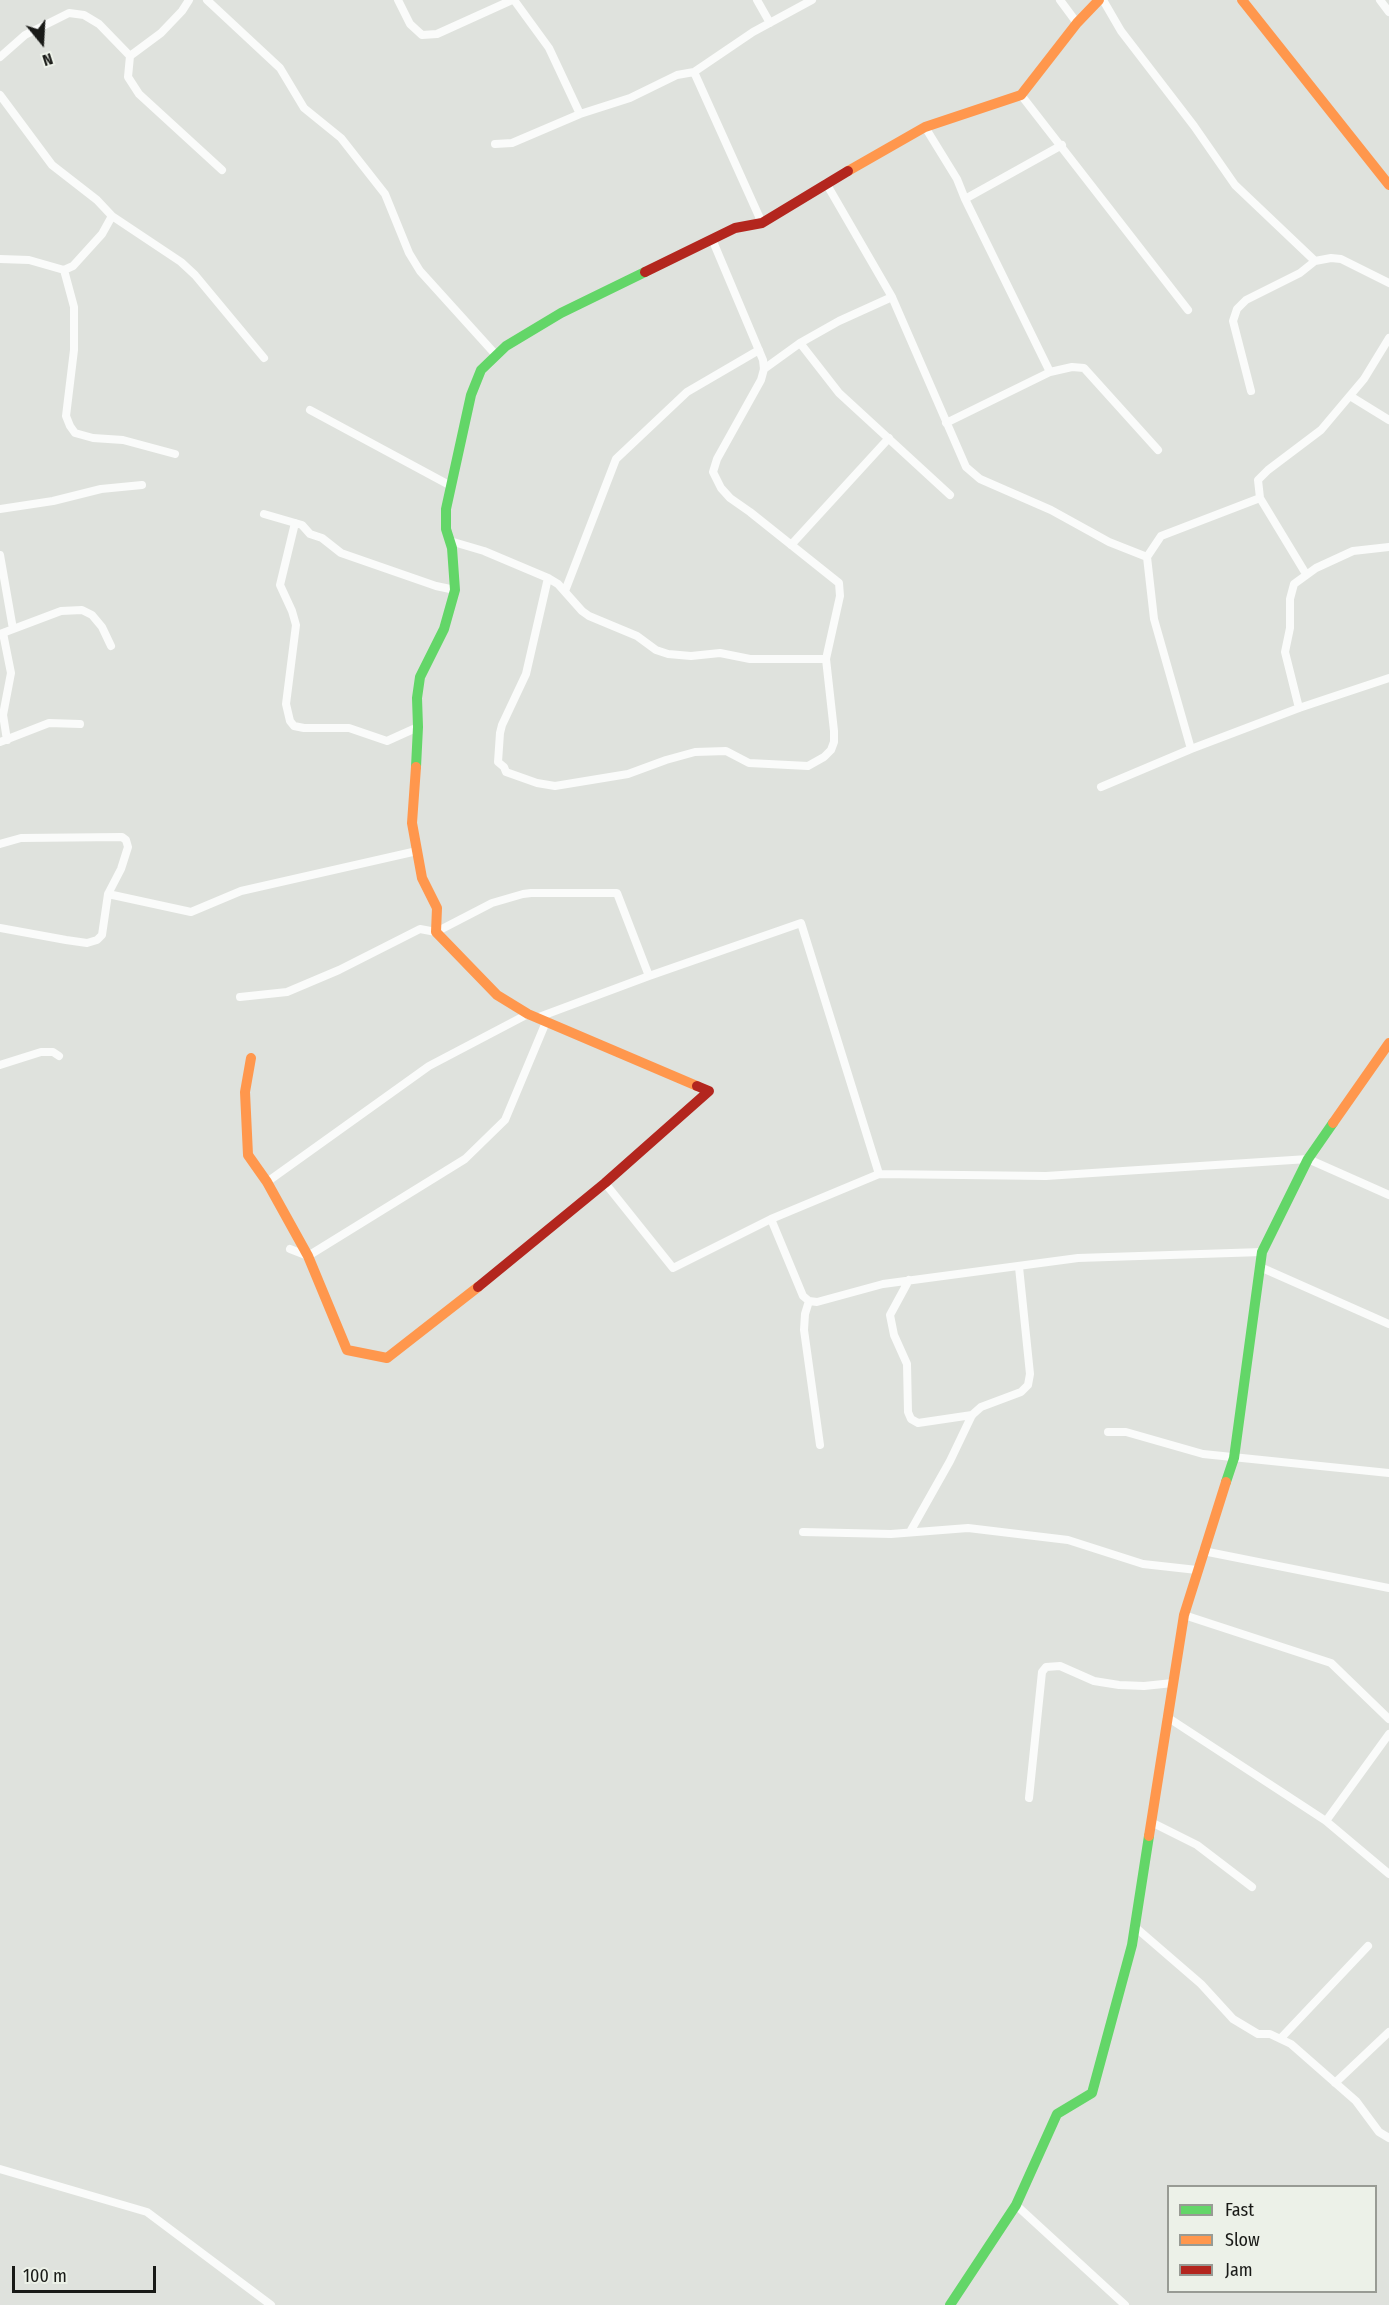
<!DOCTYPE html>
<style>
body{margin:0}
#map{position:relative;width:1389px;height:2305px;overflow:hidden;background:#dfe2dd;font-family:"Fira Sans Condensed",sans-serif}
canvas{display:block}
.legend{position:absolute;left:1167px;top:2185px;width:210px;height:108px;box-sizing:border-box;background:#ecf1e8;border:2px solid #989b94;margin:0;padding:8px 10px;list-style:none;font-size:18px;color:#191a17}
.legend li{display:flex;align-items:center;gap:12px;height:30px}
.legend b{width:30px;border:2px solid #989b94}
.north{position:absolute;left:12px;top:12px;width:60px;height:60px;-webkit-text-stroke:4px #ecf1e8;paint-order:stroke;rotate:162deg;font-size:16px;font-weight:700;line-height:24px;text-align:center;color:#191a17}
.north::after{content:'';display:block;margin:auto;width:21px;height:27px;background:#191a17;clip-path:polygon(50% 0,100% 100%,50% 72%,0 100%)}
.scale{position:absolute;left:12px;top:2266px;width:144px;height:27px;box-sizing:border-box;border:3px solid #191a17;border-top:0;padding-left:8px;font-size:18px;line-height:21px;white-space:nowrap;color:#191a17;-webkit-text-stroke:4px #ecf1e8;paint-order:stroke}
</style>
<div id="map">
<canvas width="1389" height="2305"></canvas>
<ul class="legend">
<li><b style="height:8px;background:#63d668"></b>Fast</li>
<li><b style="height:8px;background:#ff974d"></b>Slow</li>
<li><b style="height:8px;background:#b3261e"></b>Jam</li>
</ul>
<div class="north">N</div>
<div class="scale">100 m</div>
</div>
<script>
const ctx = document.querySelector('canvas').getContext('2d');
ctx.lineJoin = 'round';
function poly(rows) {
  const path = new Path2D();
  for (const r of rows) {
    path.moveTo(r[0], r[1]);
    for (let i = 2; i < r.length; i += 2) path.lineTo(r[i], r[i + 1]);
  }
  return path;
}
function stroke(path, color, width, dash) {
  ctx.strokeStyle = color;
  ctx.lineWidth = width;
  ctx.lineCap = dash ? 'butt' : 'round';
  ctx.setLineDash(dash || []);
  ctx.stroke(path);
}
const street = poly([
 [189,0,182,11,161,33,130,56,128,77,139,94,222,170],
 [207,0,280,68,304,108,341,138,385,194,409,253,420,271,496,355],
 [398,0,410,24,422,35,437,34,512,0],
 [514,0,549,48,580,114],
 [757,0,770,23],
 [1060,0,1077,23],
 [1103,0,1121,31,1194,126,1235,185,1315,261,1331,258,1341,259,1389,283],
 [1380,0,1389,12],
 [0,57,25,35,69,13,84,15,99,24,130,56],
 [694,72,762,223],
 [0,95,52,165,97,200,112,216,181,262,195,275,264,358],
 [1021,95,1188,310],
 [925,127,957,179,965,199,1050,372],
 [495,144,512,143,580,114,630,98,677,75,694,72,753,32,812,0],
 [826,183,892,297,966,467,980,479,1051,510,1109,542,1147,557],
 [965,199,1062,145],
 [0,259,29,260,64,270,73,266,102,234,112,216],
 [64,270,74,307,74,350,66,416,70,426,75,433,93,438,123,440,175,454],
 [800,343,839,393,950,495],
 [764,369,800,343,839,321,892,297],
 [1251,391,1233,321,1237,309,1246,300,1300,273,1315,261],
 [1350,396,1389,420],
 [310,410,451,486],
 [946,423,1050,372,1072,367,1084,368,1158,450],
 [0,509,53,501,101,489,142,485],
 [264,514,302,525,310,534,322,538,341,553,436,586,455,590],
 [295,523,280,585,292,611,296,625,286,704,290,721,294,726,304,728,349,728,387,741,418,727],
 [450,541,484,551,548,578,558,584,582,611,589,616,637,636,656,650,668,654,691,656,720,653,750,659,826,659],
 [791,545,889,438],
 [0,555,13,629],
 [1306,574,1260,498,1258,480,1268,470,1321,430,1364,379,1389,338],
 [548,578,526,674,502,725,500,733,498,762,504,767,506,772,537,783,555,786,628,774,666,760,695,752,726,751,749,763,808,766,824,757,831,750,834,742,834,731,826,659,840,596,839,583,750,512,730,498,721,488,713,472,717,459,761,380,764,369,763,360,712,239],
 [565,591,616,459,687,392,759,350],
 [3,633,11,673,3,715,7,740],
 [0,634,61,611,82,610,92,615,102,627,111,646],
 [1299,708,1285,652,1290,628,1290,599,1294,584,1316,568,1353,551,1389,547],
 [0,742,49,723,80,724],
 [1191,749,1154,619,1147,557,1161,536,1260,498],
 [1101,787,1191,749,1299,708,1389,678],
 [0,844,21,838,122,837,126,840,128,847,121,869,108,894,102,935,97,940,87,943,66,940,0,928],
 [108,894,191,912,241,891,417,851],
 [240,997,287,992,339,970,420,929,436,932,492,903,523,894,531,893,617,893,649,976],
 [539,1017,649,976,801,923,879,1174],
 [0,1065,41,1052,53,1052,59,1056],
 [267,1182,429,1066,528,1014],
 [605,1183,673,1268,771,1219,803,1296,809,1301,817,1302,883,1284,1078,1258,1262,1252],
 [771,1219,879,1174,1046,1176,1308,1159,1389,1195],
 [290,1249,308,1256,465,1159,505,1120,546,1022],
 [1260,1267,1389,1324],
 [909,1280,890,1315,894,1335,907,1364,908,1412,911,1419,918,1423,972,1415],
 [809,1301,805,1314,804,1330,820,1445],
 [1108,1432,1126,1432,1203,1454,1389,1473],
 [803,1532,891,1534,968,1528,1068,1540,1143,1564,1197,1570],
 [910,1532,950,1461,972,1415,981,1407,1021,1392,1028,1385,1030,1374,1019,1267],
 [1203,1551,1389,1588],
 [1184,1615,1331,1663,1389,1719],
 [1167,1717,1326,1821,1389,1874],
 [1029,1798,1042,1672,1046,1667,1060,1666,1094,1681,1119,1685,1144,1686,1173,1683],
 [1326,1821,1389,1734],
 [1151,1822,1197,1845,1252,1887],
 [1135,1927,1201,1984,1233,2019,1258,2034,1270,2034,1291,2044,1356,2101,1379,2132,1389,2138],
 [1281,2038,1368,1946],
 [1335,2083,1389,2032],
 [0,2169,147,2212,271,2305],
 [1016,2205,1125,2305]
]);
const fast = poly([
 [416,767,418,727,417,698,420,677,444,629,455,590,452,548,446,529,446,509,471,395,481,370,506,346,561,313,645,272],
 [1226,1482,1234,1458,1262,1252,1308,1159,1333,1123],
 [950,2305,1016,2205,1057,2114,1092,2093,1132,1945,1149,1836]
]);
const slow = poly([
 [1242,0,1389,185],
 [848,171,925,127,1021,95,1077,23,1099,0],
 [416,767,412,823,422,878,437,908,436,932,497,995,528,1014,697,1086],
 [251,1058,245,1092,248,1155,267,1182,308,1256,347,1350,387,1358,478,1287],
 [1333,1123,1389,1043],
 [1149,1836,1184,1615,1226,1482]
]);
const jam = poly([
 [645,272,735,228,762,223,848,171],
 [478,1287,605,1183,709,1091,697,1086]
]);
stroke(street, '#fafbfa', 8);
stroke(fast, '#63d668', 10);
stroke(slow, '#ff974d', 10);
stroke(jam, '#b3261e', 10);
</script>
